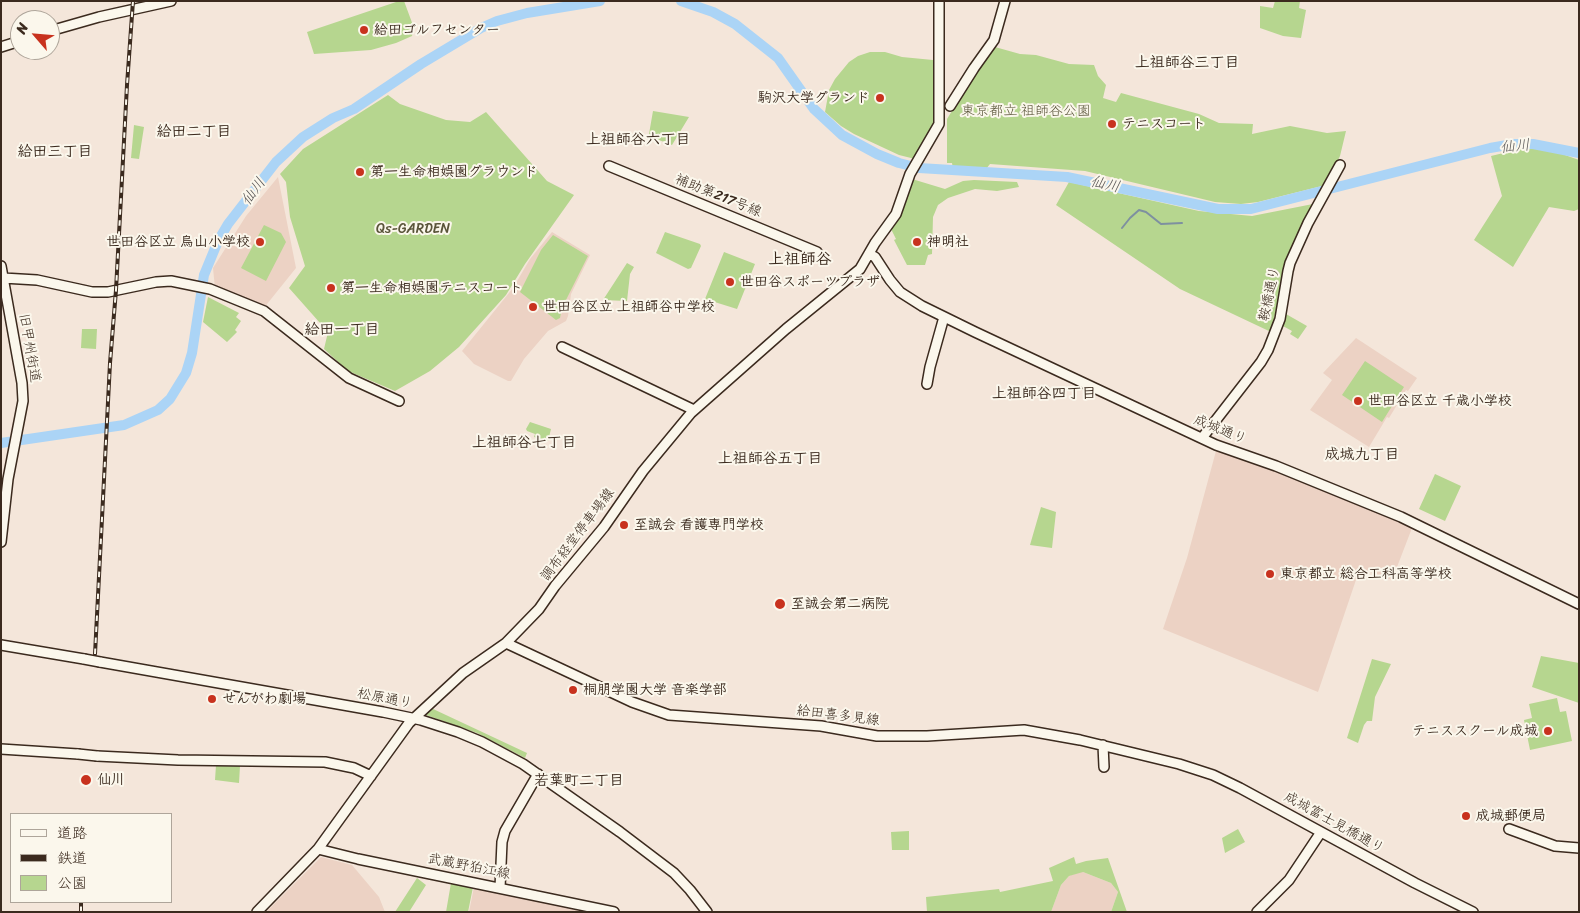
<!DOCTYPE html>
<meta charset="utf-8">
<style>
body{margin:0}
#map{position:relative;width:1580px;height:913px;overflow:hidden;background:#f4e6da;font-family:Sriracha,"Klee One",sans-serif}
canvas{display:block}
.frame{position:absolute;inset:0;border:2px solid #3b2a1e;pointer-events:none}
.legend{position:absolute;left:10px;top:813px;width:162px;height:90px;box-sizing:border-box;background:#fbf7ec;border:1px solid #aea59a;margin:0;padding:6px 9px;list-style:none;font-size:15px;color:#3b2a1e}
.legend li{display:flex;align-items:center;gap:10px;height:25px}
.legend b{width:25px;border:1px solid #aea59a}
.north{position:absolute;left:10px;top:10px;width:50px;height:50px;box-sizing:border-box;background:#fbf7ec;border:1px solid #aea59a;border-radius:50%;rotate:297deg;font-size:14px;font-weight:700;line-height:20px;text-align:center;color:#3b2a1e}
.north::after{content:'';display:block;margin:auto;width:18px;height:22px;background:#c8321e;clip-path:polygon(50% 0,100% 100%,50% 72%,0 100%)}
</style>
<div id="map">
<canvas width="1580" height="913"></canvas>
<div class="frame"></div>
<ul class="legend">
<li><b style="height:6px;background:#fbf7ec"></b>道路</li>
<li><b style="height:6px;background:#3b2a1e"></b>鉄道</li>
<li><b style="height:14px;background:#b6d68f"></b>公園</li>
</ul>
<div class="north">N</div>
</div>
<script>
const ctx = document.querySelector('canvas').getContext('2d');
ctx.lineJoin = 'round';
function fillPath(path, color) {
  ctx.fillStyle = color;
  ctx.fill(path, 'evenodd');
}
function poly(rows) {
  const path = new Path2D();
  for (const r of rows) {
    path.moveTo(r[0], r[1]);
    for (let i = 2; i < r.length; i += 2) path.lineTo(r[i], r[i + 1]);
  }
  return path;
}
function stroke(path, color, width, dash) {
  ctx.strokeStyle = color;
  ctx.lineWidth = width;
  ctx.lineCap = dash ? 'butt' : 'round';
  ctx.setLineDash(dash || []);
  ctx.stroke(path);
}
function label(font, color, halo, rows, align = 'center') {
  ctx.font = font + ' Sriracha,"Klee One",sans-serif';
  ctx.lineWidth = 4;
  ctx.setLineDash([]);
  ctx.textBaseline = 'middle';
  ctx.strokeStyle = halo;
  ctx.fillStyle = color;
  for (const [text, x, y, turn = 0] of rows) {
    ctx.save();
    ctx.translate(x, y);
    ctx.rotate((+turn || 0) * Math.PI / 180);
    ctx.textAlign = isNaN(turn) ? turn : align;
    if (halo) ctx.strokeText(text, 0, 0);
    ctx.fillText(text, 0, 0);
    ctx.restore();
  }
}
const built = poly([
 [278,177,296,268,263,309,215,288,213,268,246,216],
 [552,232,590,255,571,294,568,316,566,321,548,331,524,359,511,381,508,381,474,364,462,351,513,288,530,259],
 [1356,338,1417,378,1408,391,1406,390,1389,418,1387,417,1369,447,1310,410,1332,380,1323,373],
 [1216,451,1275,469,1412,528,1392,580,1360,568,1318,692,1163,629,1187,558],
 [321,857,352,865,379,897,385,912,266,912],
 [1078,872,1083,872,1111,883,1118,892,1111,912,1051,912,1061,885,1069,876],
 [474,887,596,912,469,912]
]);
const green = poly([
 [399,1,404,1,414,28,412,36,396,43,371,50,314,54,307,32],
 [1275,1,1300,1,1299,8,1306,10,1301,38,1283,36,1260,28,1260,6,1273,8],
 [995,47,1020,54,1036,55,1069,64,1094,65,1098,76,1106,85,1103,98,1116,102,1121,93,1199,114,1219,123,1253,124,1252,134,1290,126,1327,133,1346,131,1340,156,1326,185,1258,202,1241,204,1215,202,1085,171,990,164,986,169,953,169,952,163,947,163,947,119,991,48],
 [870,52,885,52,902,57,933,60,933,129,915,159,899,155,854,134,841,126,825,112,829,90,835,79,849,62,858,56],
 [388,95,400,104,446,120,470,122,486,112,547,181,574,195,525,264,506,295,459,347,430,371,395,391,348,371,324,349,328,332,289,288,305,266,290,217,286,182,280,174,303,149],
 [653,111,689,117,672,145,651,137,649,134],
 [134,125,144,127,139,159,131,158],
 [1537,145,1579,160,1579,209,1574,211,1549,207,1513,267,1474,240,1502,196,1491,156],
 [912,179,945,189,963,181,974,180,1017,182,1019,187,997,191,975,189,948,198,938,205,933,217,932,254,928,255,925,265,907,265,894,240,896,239,890,227],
 [1069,182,1199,211,1252,216,1313,204,1303,222,1285,270,1271,332,1180,289,1056,205],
 [264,225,281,233,286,242,266,281,241,268],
 [665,232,700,244,701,246,691,268,688,269,656,253],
 [553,235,588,256,562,308,560,318,556,320,520,292,541,250],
 [724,252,755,264,737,309,705,299],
 [627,263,634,267,630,274,627,301,603,300],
 [208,297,239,313,236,317,241,321,235,330,237,332,227,342,203,322],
 [1286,314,1307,326,1298,339,1290,334,1292,331,1283,326],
 [82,329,97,329,96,349,81,348],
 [1365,361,1404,387,1382,422,1342,395],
 [530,422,551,429,548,441,534,437,535,434,527,431,526,429],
 [1435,474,1461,486,1445,521,1419,509],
 [1041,507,1056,512,1052,548,1030,545],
 [1541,656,1579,663,1579,703,1532,687],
 [1372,659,1391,664,1375,697,1372,721,1367,721,1364,725,1358,743,1347,738],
 [1557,698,1560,712,1566,711,1572,741,1530,750,1524,720,1532,718,1529,704],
 [431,708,527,753,525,758,477,733,426,715],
 [216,765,240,766,239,783,215,780],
 [1238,829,1245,842,1225,853,1222,838],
 [909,831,909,850,892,850,891,832],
 [1074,857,1076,864,1086,861,1108,858,1127,912,1111,912,1118,892,1111,883,1083,872,1069,876,1061,885,1051,912,927,912,926,897,999,889,1000,892,1053,881,1049,868],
 [417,878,426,885,409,912,395,912],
 [451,883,473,887,468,912,446,912]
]);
const stream = poly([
 [1122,228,1130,218,1139,210,1146,212,1161,224,1182,223]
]);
const river = poly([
 [681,1,713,12,735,24,778,58,814,109,842,135,877,154,899,163,919,168,1067,177,1218,209,1251,209,1490,148,1513,144,1533,144,1579,153],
 [1,443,124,425,158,410,170,399,186,373,192,353,204,275,218,241,228,224,276,162,303,137,333,118,354,109,421,64,481,28,497,21,527,13,600,1]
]);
const secondary = poly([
 [50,31,99,17,171,1],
 [1,47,20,41],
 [950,106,974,68,994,40,1005,1],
 [609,166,817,252],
 [869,254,875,257,890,280,900,292,922,306,975,332,1216,445,1276,466,1401,517,1579,604],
 [1,266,22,383,23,401,8,479,1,542],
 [3,278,37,280,92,292,108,292,156,282,171,281,210,289,264,311,349,378,399,401],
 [562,347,694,410],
 [927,384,930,367,944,317],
 [1202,438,1261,362,1268,350,1280,319,1288,271,1290,263,1308,223,1340,165],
 [506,643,632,702,669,715,821,726,877,736,927,736,1024,730,1080,740,1179,764,1213,775,1240,788,1415,883,1473,912],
 [1,645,84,659],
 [100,662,383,712,421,720,458,732,482,742,523,764,620,832,674,873,690,890,707,912],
 [1103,745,1104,767],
 [1,749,78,754],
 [97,756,178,760,325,762,354,768,371,776],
 [1509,829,1555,846,1579,848],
 [318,849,358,859,614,912],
 [500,888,502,842,505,831,538,774],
 [257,912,318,849,409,723,463,673,506,643,539,609,555,586,604,527,643,471,691,413,786,329,860,269,875,243,896,214,910,174,939,124,939,1],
 [1257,912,1289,880,1321,832]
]);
const rail = poly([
 [95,654,110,363,116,290,127,85,133,1],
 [81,912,81,902]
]);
const secondaryBridge = poly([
 [84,659,100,662],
 [78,754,97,756]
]);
const markers = [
 [364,30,5,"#c8321e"],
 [880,98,5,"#c8321e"],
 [1112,124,5,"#c8321e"],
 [360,172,5,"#c8321e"],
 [260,242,5,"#c8321e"],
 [917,242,5,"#c8321e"],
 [730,282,5,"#c8321e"],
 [331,288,5,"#c8321e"],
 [533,307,5,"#c8321e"],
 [1358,401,5,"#c8321e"],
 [624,525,5,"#c8321e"],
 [1270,574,5,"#c8321e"],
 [780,604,6,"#c8321e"],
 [573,690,5,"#c8321e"],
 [212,699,5,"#c8321e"],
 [1548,731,5,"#c8321e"],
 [86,780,6,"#c8321e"],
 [1466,816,5,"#c8321e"]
];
const poiNames = [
 ["給田ゴルフセンター",374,30],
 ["駒沢大学グランド",870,98,"right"],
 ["テニスコート",1122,124],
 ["第一生命相娯園グラウンド",370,172],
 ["世田谷区立 烏山小学校",250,242,"right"],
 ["神明社",927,242],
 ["世田谷スポーツプラザ",740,282],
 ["第一生命相娯園テニスコート",341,288],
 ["世田谷区立 上祖師谷中学校",543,307],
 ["世田谷区立 千歳小学校",1368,401],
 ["至誠会 看護専門学校",634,525],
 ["東京都立 総合工科高等学校",1280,574],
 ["至誠会第二病院",791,604],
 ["桐朋学園大学 音楽学部",583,690],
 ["せんがわ劇場",222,699],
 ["テニススクール成城",1538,731,"right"],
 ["仙川",97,780],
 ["成城郵便局",1476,816]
];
const parkNames = [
 ["東京都立 祖師谷公園",1026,111],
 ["Qs-GARDEN",413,229]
];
const streetNames = [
 ["補助第217号線",718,196,22],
 ["鞍橋通り",1270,294,-78],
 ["旧甲州街道",29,348,80],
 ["成城通り",1220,430,22],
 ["調布経堂停車場線",578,535,-53],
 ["松原通り",385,699,11],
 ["給田喜多見線",838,716,7],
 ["成城富士見橋通り",1334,823,29],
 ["武蔵野狛江線",469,867,11]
];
const neighbourhoodNames = [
 ["上祖師谷三丁目",1187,63],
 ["給田二丁目",194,132],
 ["上祖師谷六丁目",638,140],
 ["給田三丁目",55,152],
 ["給田一丁目",342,330],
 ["上祖師谷四丁目",1044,394],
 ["上祖師谷七丁目",524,443],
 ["成城九丁目",1362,455],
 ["上祖師谷五丁目",770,459],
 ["若葉町二丁目",579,781]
];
const waterNames = [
 ["仙川",1515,147,-6],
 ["仙川",1105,185,12],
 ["仙川",254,192,-54]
];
const quarterNames = [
 ["上祖師谷",800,260]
];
fillPath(built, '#ecd2c4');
fillPath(green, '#b6d68f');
stroke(stream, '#7e90a0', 2);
stroke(river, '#abd4f6', 10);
stroke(secondary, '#3b2a1e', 12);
stroke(secondary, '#fbf7ec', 9);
stroke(rail, '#3b2a1e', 4);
stroke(rail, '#fbf7ec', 2, [5.5]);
stroke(secondaryBridge, '#3b2a1e', 12, []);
stroke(secondaryBridge, '#fbf7ec', 9);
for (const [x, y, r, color] of markers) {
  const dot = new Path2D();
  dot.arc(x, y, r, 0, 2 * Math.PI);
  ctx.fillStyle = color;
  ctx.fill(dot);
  stroke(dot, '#fbf7ec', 2);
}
label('bold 14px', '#3b2a1e', '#fbf7ec', poiNames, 'left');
label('14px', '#5a553a', '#fbf7ec', parkNames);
label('14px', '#3b2a1e', '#fbf7ec', streetNames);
label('bold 15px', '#3b2a1e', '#fbf7ec', neighbourhoodNames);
label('italic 15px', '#575454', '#fbf7ec', waterNames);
label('bold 16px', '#3b2a1e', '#fbf7ec', quarterNames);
</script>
